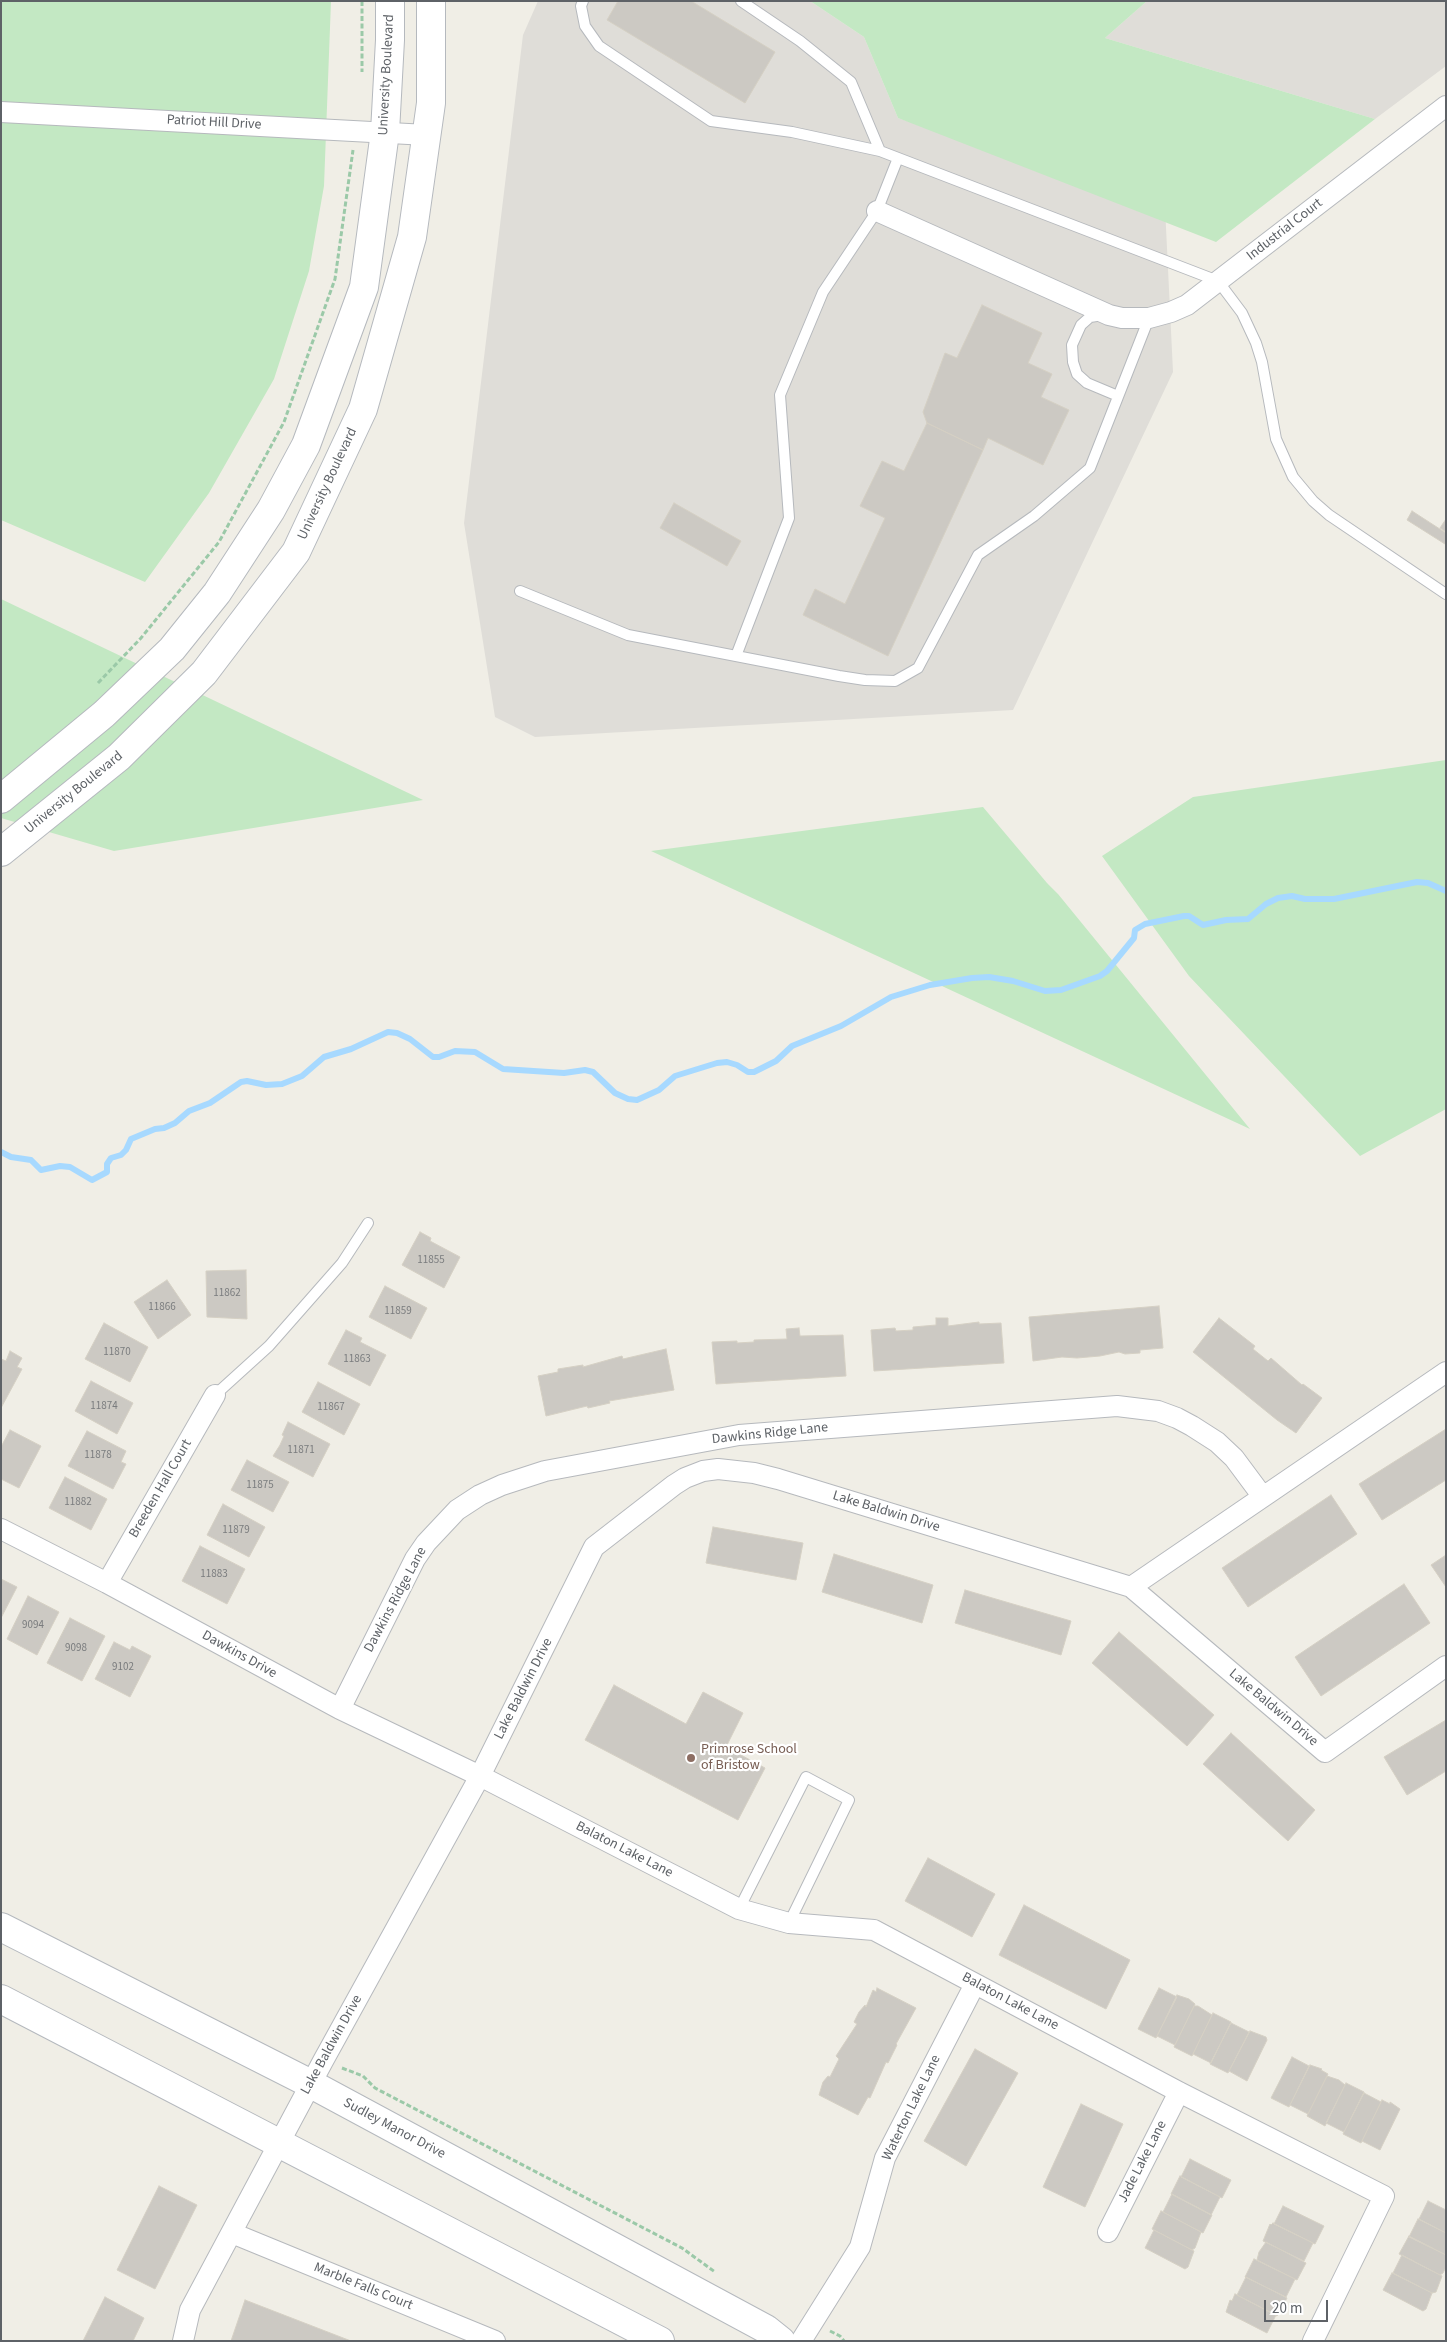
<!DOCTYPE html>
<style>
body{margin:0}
#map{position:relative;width:1447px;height:2342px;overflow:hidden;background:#f0eee6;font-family:"Source Sans 3",sans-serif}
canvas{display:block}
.frame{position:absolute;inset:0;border:2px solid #5e6267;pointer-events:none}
.scale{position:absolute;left:1264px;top:2300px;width:64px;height:22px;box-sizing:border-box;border:2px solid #5e6267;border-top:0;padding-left:6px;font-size:15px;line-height:18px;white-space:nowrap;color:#5e6267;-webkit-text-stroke:4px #fff;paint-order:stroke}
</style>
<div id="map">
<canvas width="1447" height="2342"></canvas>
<div class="frame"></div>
<div class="scale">20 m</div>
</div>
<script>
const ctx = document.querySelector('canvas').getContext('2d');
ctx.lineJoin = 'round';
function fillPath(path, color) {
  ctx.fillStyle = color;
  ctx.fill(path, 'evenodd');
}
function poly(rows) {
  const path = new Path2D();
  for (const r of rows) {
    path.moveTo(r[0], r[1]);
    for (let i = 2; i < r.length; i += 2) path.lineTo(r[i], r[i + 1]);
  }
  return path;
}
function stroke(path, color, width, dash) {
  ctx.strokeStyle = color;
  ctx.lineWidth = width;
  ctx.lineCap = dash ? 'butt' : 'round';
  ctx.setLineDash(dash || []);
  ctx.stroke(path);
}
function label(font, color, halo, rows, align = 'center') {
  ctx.font = font + ' "Source Sans 3",sans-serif';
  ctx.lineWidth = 4.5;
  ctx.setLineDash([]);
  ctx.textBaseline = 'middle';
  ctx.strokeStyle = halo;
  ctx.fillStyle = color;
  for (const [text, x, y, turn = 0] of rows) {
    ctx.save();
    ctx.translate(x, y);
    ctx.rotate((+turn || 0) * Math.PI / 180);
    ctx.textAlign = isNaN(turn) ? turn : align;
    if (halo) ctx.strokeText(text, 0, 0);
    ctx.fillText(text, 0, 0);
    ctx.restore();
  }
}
const industrial = poly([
 [538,1,810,1,864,37,898,118,1165,207,1173,372,1013,710,535,737,495,717,464,523,523,35],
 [1147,1,1446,1,1446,66,1375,119,1105,38]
]);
const green = poly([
 [1,1,331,1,324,186,309,271,274,379,209,493,145,582,1,520],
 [810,1,1147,1,1105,38,1375,119,1216,242,898,118,864,37],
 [1,599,423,800,114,851,1,818],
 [1446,760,1446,1109,1360,1156,1189,976,1102,856,1193,797],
 [983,807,1047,883,1058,894,1250,1129,651,851]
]);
const stream = poly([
 [1,1152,11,1157,31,1160,41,1170,60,1166,70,1167,92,1180,107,1172,107,1164,111,1158,121,1155,126,1150,131,1139,155,1129,164,1128,175,1123,189,1111,210,1103,241,1082,247,1081,266,1085,282,1084,302,1076,324,1057,351,1049,388,1032,397,1033,410,1039,433,1057,439,1057,455,1051,475,1052,503,1069,564,1073,585,1070,593,1072,615,1093,628,1099,637,1100,659,1090,675,1076,717,1063,727,1062,737,1065,748,1072,754,1072,776,1061,792,1046,841,1026,891,997,930,985,972,978,989,977,1013,981,1045,991,1061,990,1100,976,1107,971,1134,938,1135,930,1145,924,1184,916,1189,916,1203,925,1226,920,1248,919,1266,904,1278,898,1292,896,1305,899,1334,899,1417,882,1428,883,1446,891]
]);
const building = poly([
 [618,1,691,1,775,52,745,103,607,20,618,1],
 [982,305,1042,333,1028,363,1052,374,1041,397,1069,410,1043,465,988,438,983,450,927,423,923,412,945,353,957,358,982,305],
 [927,423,983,450,888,656,803,615,815,589,845,604,885,518,860,506,882,461,904,471,927,423],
 [674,503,741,541,727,566,660,528,674,503],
 [1412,511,1446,533,1445,544,1407,520,1412,511],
 [1446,519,1446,532,1440,528,1446,519],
 [420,1232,431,1238,430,1241,460,1257,444,1288,402,1265,420,1232],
 [246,1270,247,1319,207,1317,206,1271,246,1270],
 [167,1280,191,1315,158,1339,134,1302,167,1280],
 [385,1286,427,1308,411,1339,369,1317,385,1286],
 [1159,1306,1163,1348,1140,1350,1140,1353,1125,1354,1119,1352,1100,1356,1077,1358,1062,1357,1033,1361,1029,1317,1159,1306],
 [936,1318,948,1318,948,1326,979,1322,979,1324,1001,1323,1004,1363,874,1371,871,1330,895,1328,896,1331,913,1330,913,1327,936,1325,936,1318],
 [1219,1318,1255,1346,1253,1349,1268,1361,1271,1358,1302,1385,1303,1384,1322,1398,1296,1433,1277,1420,1193,1352,1219,1318],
 [104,1323,148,1347,130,1382,85,1359,104,1323],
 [799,1328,800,1336,843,1335,846,1376,716,1384,712,1342,737,1341,737,1343,754,1342,754,1340,787,1339,786,1329,799,1328],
 [346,1330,362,1338,360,1342,386,1355,370,1386,328,1364,346,1330],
 [666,1349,674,1390,609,1401,610,1403,588,1408,587,1406,546,1416,538,1376,558,1372,558,1369,583,1365,583,1367,622,1356,623,1359,666,1349],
 [10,1351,22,1358,17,1367,22,1369,1,1408,1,1359,6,1361,10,1351],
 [91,1381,133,1403,117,1434,75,1411,91,1381],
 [318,1382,360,1404,344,1435,302,1412,318,1382],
 [288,1422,330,1444,313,1477,273,1456,280,1445,284,1436,282,1435,288,1422],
 [1446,1429,1446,1480,1382,1520,1359,1484,1446,1429],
 [10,1430,41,1446,19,1488,1,1479,1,1447,10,1430],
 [87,1431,126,1451,121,1462,126,1464,113,1489,68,1466,87,1431],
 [247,1460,289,1482,273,1512,231,1490,247,1460],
 [65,1477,107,1499,91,1530,49,1508,65,1477],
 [1331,1495,1357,1534,1248,1607,1222,1568,1331,1495],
 [223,1504,265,1527,249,1557,207,1535,223,1504],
 [713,1527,803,1543,796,1580,706,1563,713,1527],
 [200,1546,245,1569,227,1604,182,1581,200,1546],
 [834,1554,933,1585,922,1623,822,1592,834,1554],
 [1446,1555,1446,1587,1431,1565,1446,1555],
 [1,1579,17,1587,1,1618,1,1579],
 [1404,1584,1430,1623,1321,1696,1295,1657,1404,1584],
 [965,1590,1071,1621,1061,1655,955,1623,965,1590],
 [28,1596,59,1612,37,1655,7,1639,28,1596],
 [70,1618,105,1636,82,1681,47,1663,70,1618],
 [1119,1632,1214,1715,1187,1746,1092,1663,1119,1632],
 [114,1642,130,1650,132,1646,151,1656,130,1697,95,1679,114,1642],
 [614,1685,686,1724,703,1692,743,1713,726,1747,765,1768,738,1820,585,1740,614,1685],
 [1446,1720,1446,1771,1407,1795,1384,1757,1446,1720],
 [1231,1733,1315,1810,1288,1841,1203,1764,1231,1733],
 [928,1858,995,1894,972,1937,905,1901,928,1858],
 [1024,1905,1130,1960,1106,2009,999,1955,1024,1905],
 [877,1988,916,2008,896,2044,897,2045,888,2063,886,2062,870,2098,868,2097,858,2115,819,2095,823,2082,828,2076,830,2077,839,2059,836,2056,857,2024,854,2022,859,2012,865,2005,866,2007,873,1990,876,1992,877,1988],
 [1159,1988,1177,1997,1156,2038,1138,2029,1159,1988],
 [1177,1995,1189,1999,1195,2004,1175,2045,1157,2036,1177,1995],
 [1194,2006,1198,2006,1212,2015,1192,2056,1174,2047,1194,2006],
 [1213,2013,1231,2022,1211,2063,1193,2054,1213,2013],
 [1231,2023,1249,2032,1228,2073,1210,2064,1231,2023],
 [1250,2031,1266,2037,1267,2040,1247,2081,1229,2071,1250,2031],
 [975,2049,1018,2073,966,2166,924,2141,975,2049],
 [1292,2057,1309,2066,1289,2107,1271,2098,1292,2057],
 [1310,2065,1322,2069,1321,2070,1328,2074,1308,2114,1290,2105,1310,2065],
 [1327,2076,1339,2080,1345,2085,1325,2126,1307,2116,1327,2076],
 [1346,2083,1364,2092,1344,2132,1326,2123,1346,2083],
 [1364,2093,1381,2102,1361,2143,1343,2134,1364,2093],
 [1382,2100,1390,2104,1390,2102,1400,2109,1380,2150,1362,2141,1382,2100],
 [1081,2104,1123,2124,1085,2207,1043,2187,1081,2104],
 [1190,2159,1231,2180,1222,2198,1181,2177,1190,2159],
 [1180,2176,1220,2197,1211,2215,1171,2194,1180,2176],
 [159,2186,197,2205,155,2289,117,2270,159,2186],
 [1172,2194,1212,2215,1203,2233,1163,2212,1172,2194],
 [1428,2201,1446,2210,1446,2233,1419,2219,1428,2201],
 [1283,2206,1324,2226,1315,2244,1274,2224,1283,2206],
 [1161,2211,1201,2232,1195,2248,1192,2250,1152,2229,1161,2211],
 [1418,2219,1446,2233,1446,2255,1409,2237,1418,2219],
 [1273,2223,1313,2243,1304,2261,1263,2241,1270,2224,1271,2225,1273,2223],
 [1154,2230,1194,2251,1188,2267,1185,2269,1145,2248,1154,2230],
 [1409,2236,1446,2255,1446,2267,1443,2273,1440,2275,1399,2254,1409,2236],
 [1266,2242,1306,2263,1297,2280,1257,2260,1259,2252,1266,2242],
 [1402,2255,1442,2276,1436,2292,1432,2293,1393,2273,1402,2255],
 [1254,2259,1295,2279,1286,2297,1245,2277,1254,2259],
 [1392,2273,1432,2293,1426,2309,1423,2311,1383,2290,1392,2273],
 [1246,2277,1287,2298,1277,2316,1237,2295,1246,2277],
 [1235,2294,1276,2315,1267,2333,1226,2312,1230,2300,1232,2301,1235,2294],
 [105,2297,144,2318,133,2341,83,2341,105,2297],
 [245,2300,351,2341,231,2341,245,2300]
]);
const path = poly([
 [362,1,362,72],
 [98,683,141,638,219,542,284,422,335,279,353,150],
 [342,2068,363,2076,375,2088,682,2248,715,2272],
 [830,2331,840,2336,844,2341]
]);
const lane = poly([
 [583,1,581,6,585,26,599,46,711,121,792,132,880,151,1218,281,1242,313,1256,343,1262,362,1276,439,1293,477,1313,501,1329,515,1446,594],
 [741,1,800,41,851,82,880,151],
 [1103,315,1090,317,1081,325,1072,345,1073,362,1077,374,1087,383,1118,396],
 [520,591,628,635,839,676,865,680,895,681,918,668,978,555,1034,516,1090,468,1149,318],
 [736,656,789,518,780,395,823,292,877,211,898,158],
 [215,1395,269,1346,342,1263,368,1223],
 [739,1909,806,1777,849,1800,789,1923]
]);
const street = poly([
 [1,112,427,135],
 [877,211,1109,315,1122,318,1149,318,1171,312,1187,305,1446,106],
 [1,1529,107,1583,340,1709,480,1776,739,1909,789,1923,874,1930,1179,2092,1384,2196,1313,2341],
 [107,1583,215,1395],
 [1131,1587,1446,1372],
 [340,1709,415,1559,426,1543,457,1510,480,1495,502,1485,545,1471,739,1435,1117,1406,1158,1411,1177,1418,1192,1426,1217,1442,1234,1458,1263,1497],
 [1108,2232,1179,2092],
 [232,2233,495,2341],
 [183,2341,190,2310,323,2061,480,1776,594,1547,674,1485,685,1478,703,1471,718,1469,754,1473,778,1479,1131,1587,1325,1752,1446,1666],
 [801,2341,860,2247,885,2158,975,1984]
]);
const secondary = poly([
 [1,799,104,714,172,649,217,593,271,510,306,445,364,287,385,132,390,40,390,1],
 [1,852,119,757,204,673,296,552,363,409,412,237,431,103,431,1],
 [1,1927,311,2084,766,2329,781,2341],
 [1,1999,660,2341]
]);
const markers = [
 [691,1758,5,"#8d6e63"]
];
const numberNames = [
 ["11855",431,1261],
 ["11862",227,1294],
 ["11866",162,1308],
 ["11859",398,1312],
 ["11870",117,1353],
 ["11863",357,1360],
 ["11874",104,1407],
 ["11867",331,1408],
 ["11871",301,1451],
 ["11878",98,1456],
 ["11875",260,1486],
 ["11882",78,1503],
 ["11879",236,1531],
 ["11883",214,1575],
 ["9094",33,1626],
 ["9098",76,1649],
 ["9102",123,1668]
];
const streetNames = [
 ["University Boulevard",387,75,-87],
 ["Patriot Hill Drive",214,123,3],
 ["Industrial Court",1285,230,-38],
 ["University Boulevard",328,484,-65],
 ["University Boulevard",74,793,-39],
 ["Dawkins Ridge Lane",770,1434,-6],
 ["Breeden Hall Court",161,1489,-60],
 ["Lake Baldwin Drive",886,1512,17],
 ["Dawkins Ridge Lane",396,1600,-62],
 ["Dawkins Drive",239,1655,29],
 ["Lake Baldwin Drive",524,1689,-63],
 ["Lake Baldwin Drive",1273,1708,40],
 ["Balaton Lake Lane",624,1850,27],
 ["Balaton Lake Lane",1010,2002,28],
 ["Lake Baldwin Drive",332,2045,-61],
 ["Waterton Lake Lane",912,2108,-64],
 ["Sudley Manor Drive",394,2129,28],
 ["Jade Lake Lane",1143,2162,-63],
 ["Marble Falls Court",363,2287,22]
];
const educationNames = [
 ["Primrose School",701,1750],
 ["of Bristow",701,1766]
];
fillPath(industrial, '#dfddd8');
fillPath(green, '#c3e8c3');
stroke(stream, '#a7d9ff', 6);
fillPath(building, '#ccc9c3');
stroke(building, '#d5d0c4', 1);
stroke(lane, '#b6b9bd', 12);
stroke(street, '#b6b9bd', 22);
stroke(secondary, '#b5b9be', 30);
stroke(path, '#9bc9a8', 3, [5, 2.5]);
stroke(lane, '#fff', 10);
stroke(street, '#fff', 20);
stroke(secondary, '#fff', 28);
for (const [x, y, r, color] of markers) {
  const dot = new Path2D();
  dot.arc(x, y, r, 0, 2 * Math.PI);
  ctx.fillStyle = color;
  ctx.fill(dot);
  stroke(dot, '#fff', 2);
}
label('11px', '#7a7c7e', null, numberNames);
label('14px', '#5e6267', '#fff', streetNames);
label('14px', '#785e54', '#fff', educationNames, 'left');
</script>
